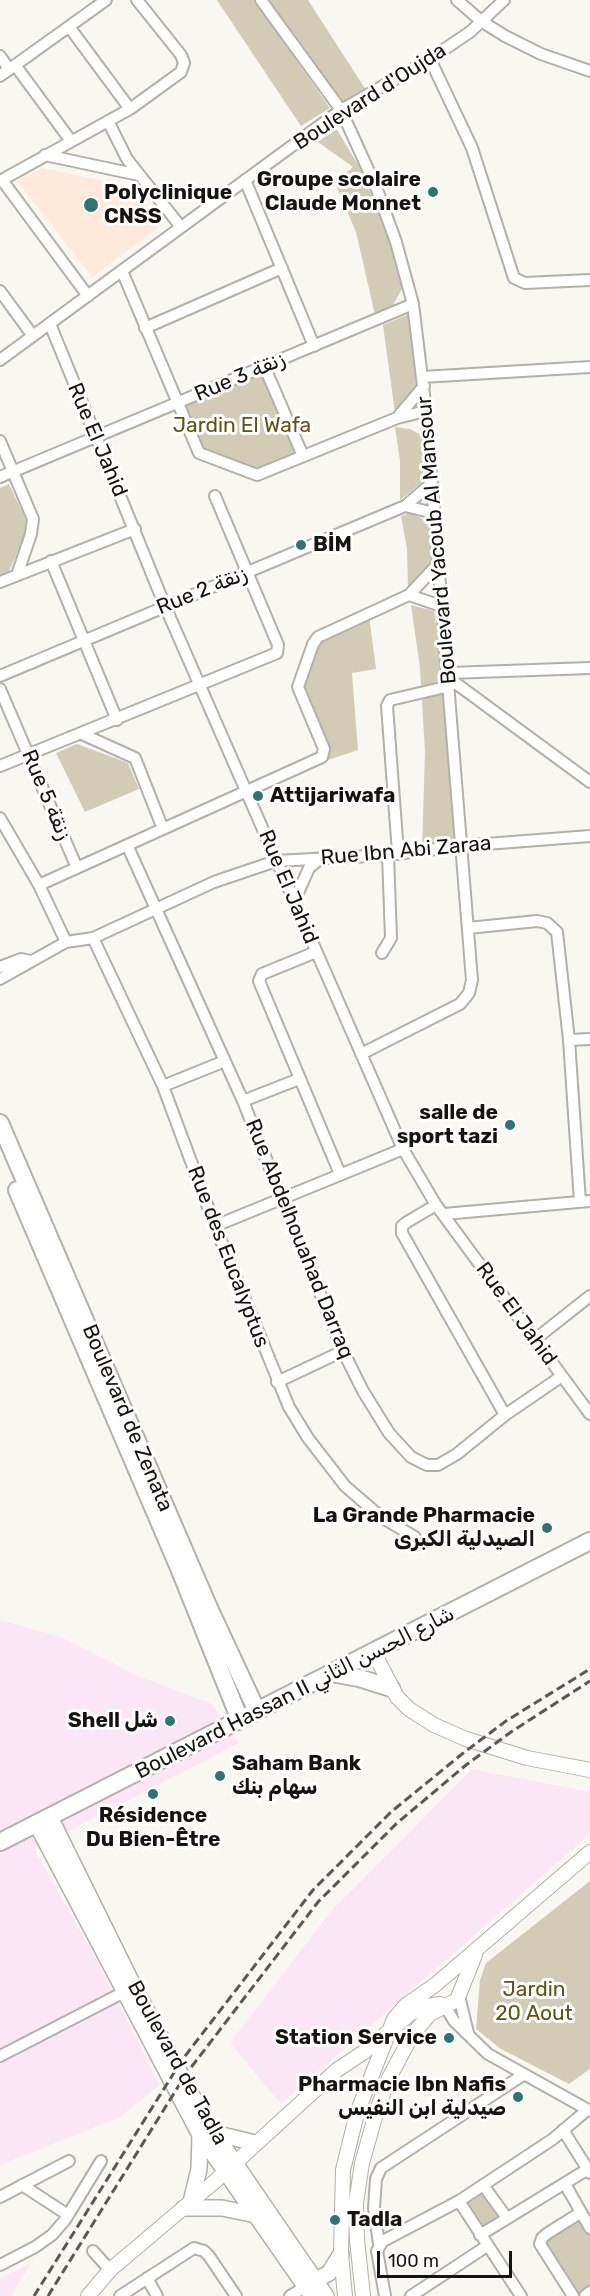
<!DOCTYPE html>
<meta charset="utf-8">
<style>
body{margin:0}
#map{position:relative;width:590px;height:2296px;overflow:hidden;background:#f9f7f1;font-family:Rubik,sans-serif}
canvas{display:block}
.scale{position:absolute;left:377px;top:2251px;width:135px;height:27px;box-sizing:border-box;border:3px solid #151412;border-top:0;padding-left:8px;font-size:18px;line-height:21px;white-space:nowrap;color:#151412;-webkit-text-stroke:4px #fff;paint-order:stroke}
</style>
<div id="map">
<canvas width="590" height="2296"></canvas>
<div class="scale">100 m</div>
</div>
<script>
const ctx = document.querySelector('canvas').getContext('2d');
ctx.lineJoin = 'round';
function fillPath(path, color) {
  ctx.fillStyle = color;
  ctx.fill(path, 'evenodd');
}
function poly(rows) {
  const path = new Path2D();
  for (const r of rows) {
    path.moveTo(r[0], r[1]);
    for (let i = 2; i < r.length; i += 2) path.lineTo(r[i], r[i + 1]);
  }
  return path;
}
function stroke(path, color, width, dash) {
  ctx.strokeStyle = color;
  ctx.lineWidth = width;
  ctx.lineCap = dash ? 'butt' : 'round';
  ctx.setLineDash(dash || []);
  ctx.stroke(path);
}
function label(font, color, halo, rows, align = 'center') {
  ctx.font = font + ' Rubik,Cairo,sans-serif';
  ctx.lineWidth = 6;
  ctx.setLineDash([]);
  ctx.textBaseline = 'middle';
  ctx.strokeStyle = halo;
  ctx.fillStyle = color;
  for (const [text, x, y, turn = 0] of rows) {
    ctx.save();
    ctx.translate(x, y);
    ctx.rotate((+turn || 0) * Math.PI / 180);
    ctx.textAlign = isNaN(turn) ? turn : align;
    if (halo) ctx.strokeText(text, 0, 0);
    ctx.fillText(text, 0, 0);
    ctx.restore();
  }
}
const industrial = poly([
 [0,1620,61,1637,138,1676,212,1704,239,1743,34,1849,96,1959,160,2085,120,2117,0,2165],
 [472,1769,590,1792,590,1834,281,2104,230,2043,333,1909],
 [31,2263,11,2296,0,2296,0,2278]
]);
const medical = poly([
 [42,168,129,186,163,224,92,277,17,181]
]);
const green = poly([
 [217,0,254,0,330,108,301,126],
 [264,0,308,0,366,90,339,106],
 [336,128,360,168,398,258,402,289,393,305,375,315,356,232,335,183,353,167,318,142],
 [409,314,417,385,395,413,383,325],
 [265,368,303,456,249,475,197,458,178,403],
 [395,427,410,429,421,435,424,466,421,483,400,500,400,461],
 [9,484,29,526,7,576,0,579,0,488],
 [411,513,430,523,433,562,408,589,407,549,401,516],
 [411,605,434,611,443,684,455,844,422,850,425,752,420,668],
 [369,616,376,669,352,673,358,750,325,761,298,693,320,630],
 [77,744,128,763,139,789,85,812,56,753],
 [590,1881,590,2069,569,2084,501,2049,476,2029,480,1980,486,1963],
 [483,2185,504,2219,480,2238,457,2202],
 [581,2218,590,2232,590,2295,569,2296,537,2249]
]);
const minor = poly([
 [261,0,341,110,376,187,396,242,413,304,426,411,472,980,469,993,460,1004,361,1054],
 [457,0,481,21,505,36,541,54,590,71],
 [70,28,130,109],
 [0,56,9,69],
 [430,59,472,148,514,278,525,283,590,280],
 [15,65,71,141],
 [0,76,106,0],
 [108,121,127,159,181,227],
 [45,155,139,175],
 [2,180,88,296],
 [245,180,314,346],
 [0,181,130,109,181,72,184,63,181,55,137,0],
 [122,271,199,453,257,475,397,418,426,411],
 [0,291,33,336],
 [50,324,165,606,403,1149,436,1205,590,1414],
 [145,328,282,268],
 [0,360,341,110,430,59,470,32,504,0],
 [265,368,303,456],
 [422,377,590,367],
 [397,418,424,386],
 [0,441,33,519,31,534,17,575],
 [0,477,413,304],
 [405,506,434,513],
 [51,561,117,720],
 [438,564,409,595,441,606],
 [0,582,135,529],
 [449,673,590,668],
 [0,676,405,506,432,483],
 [450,679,590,782],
 [0,689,77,868],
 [82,734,135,758,163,829],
 [0,766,277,653,278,645,215,496],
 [0,818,39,885,66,942,93,938,214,882,276,861,388,855,460,846,590,836],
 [128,847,243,1101,343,1351,363,1391,389,1433,411,1457,427,1465,438,1465,457,1454,505,1415,562,1376],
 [398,853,387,706,390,700,450,686],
 [39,885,322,757,324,749,298,687,313,644,318,637,409,595],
 [294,902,309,868,321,858],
 [468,928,537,921,547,923,557,932,569,1040,580,1202],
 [93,938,163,1086,215,1226,289,1407,308,1438,345,1486,381,1517,415,1537],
 [316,952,262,974,259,981,340,1174],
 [382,953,391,938,388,855],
 [0,967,21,959,31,961],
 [0,979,66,942],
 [569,1040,590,1039],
 [163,1086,225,1061],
 [243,1101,299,1079],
 [436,1205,407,1222,402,1226,402,1233,505,1415],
 [444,1214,590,1201],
 [215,1226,403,1149],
 [533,1341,590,1296],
 [277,1382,343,1351],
 [459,1996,468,2033],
 [445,2006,454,2021,488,2054,590,2111],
 [0,2056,130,1989],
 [563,2130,590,2173],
 [565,2184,590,2228],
 [22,2185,68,2215],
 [483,2185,507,2218],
 [0,2197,69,2161],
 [459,2201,521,2296],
 [480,2235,588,2169],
 [379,2244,374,2208,376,2179,381,2168,523,2075],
 [93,2251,110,2270],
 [0,2265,35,2247,52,2235,65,2220,101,2161],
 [147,2278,157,2296],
 [120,2296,194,2248,204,2251,209,2256,236,2296],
 [290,2296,305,2287],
 [385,2296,377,2251,383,2241,459,2201,553,2139,587,2110],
 [411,2296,487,2246],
 [573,2296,540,2244,542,2238,548,2233,580,2213],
 [585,2296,590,2292]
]);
const tertiary = poly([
 [373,1651,397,1697,409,1709,434,1725,466,1739,527,1758,590,1770],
 [88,2296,110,2270,213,2183,337,2070,364,2052,411,2013,427,2006,440,2004],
 [345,2296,341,2254,343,2170,357,2113,394,2019,406,2005,435,1985,590,1852],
 [363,2296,357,2240,356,2203,362,2163,377,2110,389,2078,412,2035,430,2014,457,2000,475,1955]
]);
const secondary = poly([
 [50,1817,134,1987,204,2118,326,2296],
 [36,1823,200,2135,312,2296],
 [214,2133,255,2143],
 [191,2202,199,2169,200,2135],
 [184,2208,222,2208,256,2215],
 [307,2285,329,2273,341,2254]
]);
const primary = poly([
 [0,1123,209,1608,257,1711],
 [17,1190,179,1568,240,1720],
 [331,1673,359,1678,391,1688],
 [0,1842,590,1541]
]);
const rail = poly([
 [34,2296,182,2060,313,1890,391,1812,462,1754,506,1721,590,1669],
 [48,2296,186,2074,318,1902,396,1824,466,1765,511,1732,590,1681]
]);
const markers = [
 [433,192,6,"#2c7570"],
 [91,205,8,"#2c7570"],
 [301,545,6,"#2c7570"],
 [258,796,6,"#2c7570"],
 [510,1125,6,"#2c7570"],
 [547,1528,6,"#2c7570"],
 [170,1721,6,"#2c7570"],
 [220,1776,6,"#2c7570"],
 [153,1794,6,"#2c7570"],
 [449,2038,6,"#2c7570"],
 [518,2097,6,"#2c7570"],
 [335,2220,6,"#2c7570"]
];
const streetNames = [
 ["Boulevard d'Oujda",370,97,-33],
 ["Rue 3 زنقة",240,377,-23],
 ["Rue El Jahid",97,440,67],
 ["Boulevard Yacoub Al Mansour",437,540,-95],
 ["Rue 2 زنقة",202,591,-22],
 ["Rue 5 زنقة",46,795,67],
 ["Rue Ibn Abi Zaraa",406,851,-5],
 ["Rue El Jahid",288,887,67],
 ["Rue Abdelhouahad Darraq",299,1239,68],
 ["Rue des Eucalyptus",228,1257,69],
 ["Rue El Jahid",516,1314,54],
 ["Boulevard de Zenata",127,1418,67],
 ["Boulevard Hassan II شارع الحسن الثاني",295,1693,-27],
 ["Boulevard de Tadla",177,2063,61]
];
const poiNames = [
 ["Groupe scolaire",421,180],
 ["Claude Monnet",421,204],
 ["Polyclinique",104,193,"left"],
 ["CNSS",104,217,"left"],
 ["BİM",313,545,"left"],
 ["Attijariwafa",270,796,"left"],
 ["salle de",498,1113],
 ["sport tazi",498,1137],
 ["La Grande Pharmacie",535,1516],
 ["الصيدلية الكبرى",535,1540],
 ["Shell شل",158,1721],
 ["Saham Bank",232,1764,"left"],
 ["سهام بنك",232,1788,"left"],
 ["Résidence",153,1816,"center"],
 ["Du Bien-Être",153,1840,"center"],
 ["Station Service",437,2038],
 ["Pharmacie Ibn Nafis",506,2085],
 ["صيدلية ابن النفيس",506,2109],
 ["Tadla",347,2220,"left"]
];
const parkNames = [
 ["Jardin El Wafa",242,426],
 ["Jardin",534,1990],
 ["20 Aout",534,2014]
];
fillPath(industrial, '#fbe6f6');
fillPath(medical, '#ffe9db');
fillPath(green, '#d2ccb6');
stroke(minor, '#b1b0aa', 14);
stroke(tertiary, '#b1b0aa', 16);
stroke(secondary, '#b1b0aa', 18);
stroke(primary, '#b1b0aa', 20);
stroke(minor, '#fff', 10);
stroke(tertiary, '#fff', 14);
stroke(secondary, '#fff', 15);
stroke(primary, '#fff', 16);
stroke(rail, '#595855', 3, [9, 4.5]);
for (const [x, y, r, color] of markers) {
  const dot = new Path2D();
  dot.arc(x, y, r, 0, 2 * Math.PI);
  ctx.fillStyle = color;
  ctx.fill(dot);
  stroke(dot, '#fff', 2);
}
label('21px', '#151412', '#fff', streetNames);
label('bold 21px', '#151412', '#fff', poiNames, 'right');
label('21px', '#625214', '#fff', parkNames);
</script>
